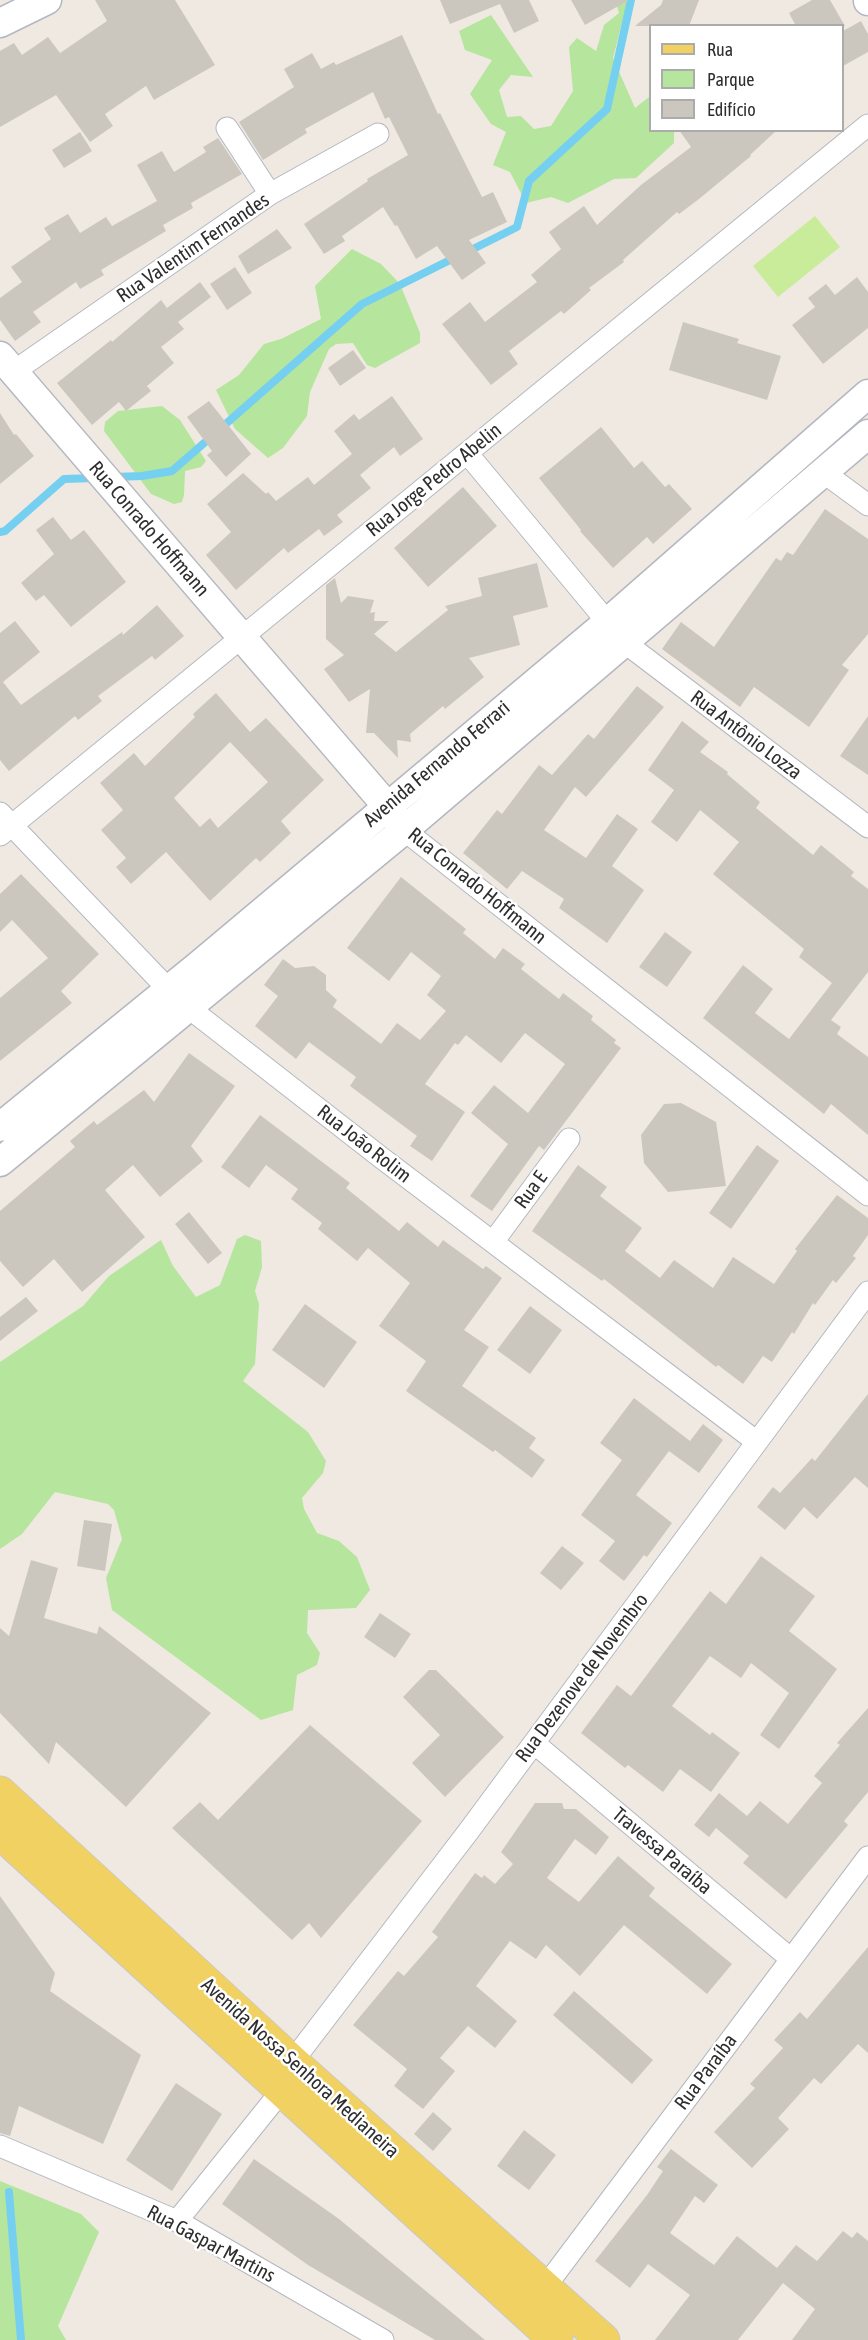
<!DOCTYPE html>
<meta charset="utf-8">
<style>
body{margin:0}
#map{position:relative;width:868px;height:2340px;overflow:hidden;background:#efe9e1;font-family:"Asap Condensed",sans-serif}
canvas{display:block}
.legend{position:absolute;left:649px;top:24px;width:195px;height:108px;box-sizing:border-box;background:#fff;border:2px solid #ababab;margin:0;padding:8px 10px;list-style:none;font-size:18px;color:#2e2e2e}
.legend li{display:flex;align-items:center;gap:12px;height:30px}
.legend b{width:30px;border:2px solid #ababab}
</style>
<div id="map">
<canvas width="868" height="2340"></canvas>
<ul class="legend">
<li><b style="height:8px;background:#f2d163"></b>Rua</li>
<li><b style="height:16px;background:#b6e59e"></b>Parque</li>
<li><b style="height:16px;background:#cbc7bf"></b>Edifício</li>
</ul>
</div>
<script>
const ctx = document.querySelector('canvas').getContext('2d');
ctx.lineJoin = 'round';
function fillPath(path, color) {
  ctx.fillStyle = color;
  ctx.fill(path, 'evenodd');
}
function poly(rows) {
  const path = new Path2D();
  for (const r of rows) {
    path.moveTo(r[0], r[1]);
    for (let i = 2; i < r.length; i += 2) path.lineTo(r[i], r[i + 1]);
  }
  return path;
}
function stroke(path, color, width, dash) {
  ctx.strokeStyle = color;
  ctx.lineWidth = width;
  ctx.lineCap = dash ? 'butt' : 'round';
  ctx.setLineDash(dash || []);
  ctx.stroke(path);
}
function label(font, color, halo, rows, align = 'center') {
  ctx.font = font + ' "Asap Condensed",sans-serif';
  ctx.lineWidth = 5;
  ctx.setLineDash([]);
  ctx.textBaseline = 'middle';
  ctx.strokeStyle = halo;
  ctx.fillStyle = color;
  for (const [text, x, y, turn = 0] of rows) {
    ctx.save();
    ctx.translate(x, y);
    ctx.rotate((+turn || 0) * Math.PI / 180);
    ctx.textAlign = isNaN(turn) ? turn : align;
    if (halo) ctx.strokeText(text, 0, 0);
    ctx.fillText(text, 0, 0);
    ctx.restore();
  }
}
const green = poly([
 [615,0,628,0,613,58,635,108,649,97,650,99,650,130,674,131,674,143,636,178,614,179,568,203,551,197,526,203,510,172,493,165,506,132,491,124,470,94,492,60,465,50,459,31,491,15,533,77,511,75,499,90,507,117,521,116,534,129,551,126,573,91,569,47,577,38,596,51,604,25,619,13],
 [352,249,381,264,400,284,420,333,420,343,375,368,367,365,353,343,336,344,329,349,310,392,307,416,283,448,268,458,235,429,216,390,239,375,264,344,281,339,321,319,315,286],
 [162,406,180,420,206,461,201,467,185,471,184,495,182,502,174,504,151,494,104,431,105,422,118,411],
 [245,1235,261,1241,262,1267,255,1291,259,1304,255,1364,243,1381,308,1432,326,1461,323,1473,302,1498,304,1509,317,1533,339,1541,357,1557,370,1590,356,1608,308,1610,307,1633,320,1653,317,1665,297,1675,293,1710,261,1720,112,1610,106,1578,122,1539,114,1510,108,1504,55,1492,22,1534,0,1549,0,1362,83,1306,109,1276,161,1240,173,1266,196,1297,220,1285,237,1239],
 [0,2181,81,2214,99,2232,58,2326,66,2340,0,2340]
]);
const pitch = poly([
 [815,216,840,247,778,297,753,266]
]);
const stream = poly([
 [467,252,517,227,529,181,607,109,631,0],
 [220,429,362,304,456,257],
 [114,477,142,476,172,471,211,437],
 [0,532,5,531,64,479,96,478],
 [9,2192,21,2340]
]);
const building = poly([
 [95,0,175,0,215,65,154,100,146,86,105,114,113,126,90,142,56,95,0,127,0,51,14,43,22,55,48,37,60,53,107,21],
 [440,0,529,0,539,21,514,33,500,4,450,24],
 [571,0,629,0,585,25],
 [663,0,699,0,689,26,635,26,661,5],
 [812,0,830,0,845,26,796,26,789,13],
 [861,21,868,34,868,52,843,66,843,31],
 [402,35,438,114,440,113,482,197,493,192,507,222,469,240,486,263,462,280,437,246,416,259,397,225,395,226,383,207,342,236,345,241,324,254,304,224,368,181,367,179,408,155,389,117,385,119,373,92,305,129,307,133,263,160,239,122,294,87,284,69,312,53,321,69,334,62,336,65],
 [679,130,777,130,750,155,751,156,699,199,679,214,677,212,623,260,624,262,589,288,591,290,564,314,561,311,509,351,518,364,491,385,442,324,470,302,485,322,537,282,531,275,561,249,549,232,584,206,597,225,641,185,691,147],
 [80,132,92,151,64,168,52,150],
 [218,138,242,174,191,203,193,208,163,225,166,231,101,270,104,275,80,289,76,282,33,312,41,322,15,341,0,320,0,298,22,282,11,267,51,239,44,228,68,214,80,233,106,217,112,226,157,201,137,165,162,151,174,172,206,152,203,147],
 [277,229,292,248,248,274,238,256],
 [235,267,252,293,227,310,210,284],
 [857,277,868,292,868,328,823,364,792,325,815,307,808,298,826,284,835,295],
 [200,282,211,297,178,322,184,329,161,347,174,363,147,386,151,391,126,411,119,402,92,425,57,383,111,340,112,342,161,300,167,308],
 [683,322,739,339,737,343,781,356,767,400,669,370],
 [353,350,366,368,340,386,328,368],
 [392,396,423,439,400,456,394,447,360,475,371,488,337,515,343,522,324,536,319,529,288,553,284,548,236,590,206,555,231,532,207,504,243,473,266,494,268,492,276,501,308,477,314,485,352,454,334,431,354,414,359,420],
 [209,401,251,454,226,477,207,455,212,451,187,417],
 [0,413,14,435,16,434,34,456,0,484],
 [601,427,634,468,642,461,665,487,669,484,692,509,653,544,647,537,613,568,580,531,581,530,539,478],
 [463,487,497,526,428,587,394,548],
 [825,509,868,539,868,634,842,665,849,670,809,727,754,687,740,707,662,649,681,622,714,647,776,558,781,561,787,552,793,555],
 [53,517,71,540,84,530,126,582,71,627,44,595,36,601,21,583,54,554,36,530],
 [537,563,548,607,513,616,520,645,469,658,484,677,445,709,443,706,410,734,411,742,397,740,398,758,374,733,366,733,370,689,349,702,324,669,344,655,326,639,326,585,335,578,341,603,348,596,374,600,370,613,375,612,374,621,389,621,374,634,396,652,448,610,445,606,482,596,478,578],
 [157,605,184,636,155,660,152,656,98,696,102,701,78,720,75,716,9,771,0,760,0,633,15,621,40,652,3,682,21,705,122,632,123,635],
 [637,686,664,707,586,797,575,787,544,830,586,858,617,814,638,829,612,866,644,890,607,943,559,908,564,899,522,871,507,889,463,853,497,810,502,814,539,765,552,775,588,734,594,739],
 [216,693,250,732,266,718,324,780,281,821,291,833,260,862,256,858,210,901,166,852,131,884,116,867,126,858,101,830,123,810,100,783,134,753,145,766,195,717,193,714],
 [230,742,268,782,218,828,210,818,200,827,174,798],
 [868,716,868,775,840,756],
 [682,721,709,742,700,752,728,772,727,774,760,802,756,808,813,855,821,845,854,872,851,876,868,889,868,972,831,1020,841,1027,837,1034,868,1057,868,1135,831,1104,824,1114,703,1018,743,965,773,989,755,1013,789,1039,832,983,799,957,804,949,713,874,739,842,700,810,677,842,651,822,674,790,648,770],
 [21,874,99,954,61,991,72,1003,0,1061,0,998,48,958,12,920,0,932,0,894],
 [401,877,466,929,463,933,495,959,503,948,525,964,521,969,559,999,563,993,593,1016,591,1020,616,1040,614,1043,621,1048,544,1150,539,1146,492,1211,470,1196,508,1144,471,1113,494,1085,528,1113,565,1064,525,1033,501,1063,466,1035,458,1045,455,1043,425,1084,465,1112,432,1161,410,1146,417,1136,350,1086,356,1077,309,1042,296,1059,255,1026,278,996,264,985,283,959,295,968,314,966,326,975,326,990,337,1000,333,1007,381,1044,397,1023,420,1040,446,1011,427,995,441,976,411,952,389,981,347,948],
 [665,932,692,952,667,987,639,967],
 [189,1053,235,1086,191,1146,203,1161,160,1197,133,1165,105,1190,145,1237,82,1292,54,1259,23,1287,0,1261,0,1211,75,1147,70,1141,94,1121,97,1125,144,1090,154,1102],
 [681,1103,716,1122,726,1186,668,1192,644,1163,641,1135,664,1104],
 [260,1115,350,1183,346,1188,399,1231,407,1222,438,1247,443,1240,483,1269,486,1266,502,1278,464,1330,489,1347,462,1386,536,1438,529,1448,545,1460,532,1478,495,1450,493,1452,406,1391,426,1361,379,1326,410,1283,368,1248,357,1261,318,1229,322,1223,291,1199,298,1189,266,1165,249,1188,221,1167],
 [757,1145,779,1161,731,1229,709,1213],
 [578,1165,607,1187,600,1196,642,1228,625,1251,660,1278,674,1260,713,1288,733,1257,774,1284,797,1251,795,1249,837,1195,868,1218,868,1235,853,1256,856,1258,836,1283,833,1280,815,1305,813,1303,794,1334,792,1332,772,1362,763,1356,743,1384,718,1365,716,1367,604,1279,602,1281,532,1231],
 [189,1212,222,1253,208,1264,175,1224],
 [26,1297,38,1311,0,1341,0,1317],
 [305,1304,357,1342,324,1388,272,1350],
 [530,1306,562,1330,530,1374,497,1350],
 [868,1394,868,1488,855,1477,817,1519,804,1507,785,1530,757,1507,773,1487,780,1493,812,1458,815,1461],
 [634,1398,690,1441,703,1424,723,1440,699,1473,669,1451,636,1495,672,1523,647,1557,644,1555,624,1581,599,1561,615,1541,581,1515,622,1460,600,1443],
 [84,1520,112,1524,105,1571,77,1566],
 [562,1546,584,1563,561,1590,540,1573],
 [761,1556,815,1596,789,1631,837,1669,779,1749,760,1735,789,1693,751,1663,741,1678,710,1656,672,1706,710,1735,712,1732,740,1753,711,1792,680,1769,663,1792,628,1765,625,1768,581,1733,617,1685,631,1696,710,1591,726,1604],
 [31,1560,58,1568,44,1618,97,1634,99,1626,211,1713,126,1807,56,1742,49,1764,0,1713,0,1628,9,1636],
 [380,1613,411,1634,395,1658,364,1637],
 [429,1670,436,1670,504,1737,445,1797,412,1763,440,1735,403,1697],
 [868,1708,868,1792,844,1821,848,1825,786,1899,743,1863,749,1856,716,1828,709,1837,694,1825,719,1793,747,1816,760,1801,788,1824,822,1783,814,1776,840,1745,837,1743],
 [310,1725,422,1821,321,1938,309,1923,292,1940,172,1828,200,1802,218,1820],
 [535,1803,562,1803,564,1809,576,1809,609,1837,596,1855,575,1839,547,1878,579,1902,618,1856,655,1888,649,1896,732,1964,707,1994,624,1925,580,1976,546,1945,536,1959,510,1941,476,1986,517,2021,495,2048,468,2026,440,2058,455,2071,423,2109,394,2086,407,2069,353,2025,398,1971,404,1976,438,1937,432,1932,475,1873,482,1878,484,1875,495,1884,513,1864,501,1852],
 [0,1896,55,1973,50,1991,141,2055,103,2144,19,2106,10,2136,0,2133],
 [868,1947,868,2053,858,2044,821,2084,814,2078,778,2118,789,2129,752,2168,714,2132,755,2088,750,2084,783,2048,774,2040,800,2012,807,2019],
 [574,1991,653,2060,632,2084,553,2015],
 [176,2083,222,2114,172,2191,126,2160],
 [433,2112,452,2129,433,2151,414,2134],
 [524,2130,556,2155,529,2190,497,2166],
 [671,2149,718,2185,704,2203,695,2196,670,2233,714,2265,737,2236,777,2268,796,2245,817,2261,843,2231,852,2238,857,2232,868,2241,868,2340,792,2340,815,2309,783,2283,738,2340,655,2340,690,2295,648,2264,630,2288,595,2261,647,2195,663,2171,657,2167],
 [254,2159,339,2219,485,2340,435,2340,308,2265,222,2204]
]);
const street = poly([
 [227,128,270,194],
 [13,372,270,194,378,134],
 [467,453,624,642,868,827],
 [823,472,868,505],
 [0,813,169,990,189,1008,383,1159,757,1442],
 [404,830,868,1195],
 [0,835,868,125],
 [493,1242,569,1139],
 [534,1743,791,1959],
 [292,2062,468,1832,868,1292],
 [0,2146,177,2221,383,2340],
 [177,2221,283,2089],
 [545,2287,868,1857]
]);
const secondary = poly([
 [868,0,868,1],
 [0,23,47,0],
 [0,356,387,806,398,821],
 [0,1127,199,965,608,622,868,394],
 [0,1162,404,830,868,434]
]);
const primary = poly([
 [0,1793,292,2062,603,2340],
 [0,1832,556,2340]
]);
const streetNames = [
 ["Rua Valentim Fernandes",193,248,-34],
 ["Rua Jorge Pedro Abelin",434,480,-39],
 ["Rua Conrado Hoffmann",149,529,49],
 ["Rua Antônio Lozza",746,735,37],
 ["Avenida Fernando Ferrari",437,764,-40],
 ["Rua Conrado Hoffmann",477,886,39],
 ["Rua João Rolim",364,1144,38],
 ["Rua E",531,1190,-54],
 ["Rua Dezenove de Novembro",582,1678,-53],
 ["Travessa Paraíba",662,1851,40],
 ["Avenida Nossa Senhora Medianeira",300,2068,42],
 ["Rua Paraíba",706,2072,-53],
 ["Rua Gaspar Martins",211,2244,28]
];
fillPath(green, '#b6e59e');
fillPath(pitch, '#c9ec9a');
stroke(stream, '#75cff0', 8);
fillPath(building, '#cbc7bf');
stroke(street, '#b4b7c1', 23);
stroke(secondary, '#b4b7c1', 31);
stroke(primary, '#c9c9c9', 35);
stroke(street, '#fff', 21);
stroke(secondary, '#fff', 28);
stroke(primary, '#f2d163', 33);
label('20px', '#2e2e2e', '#fff', streetNames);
</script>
